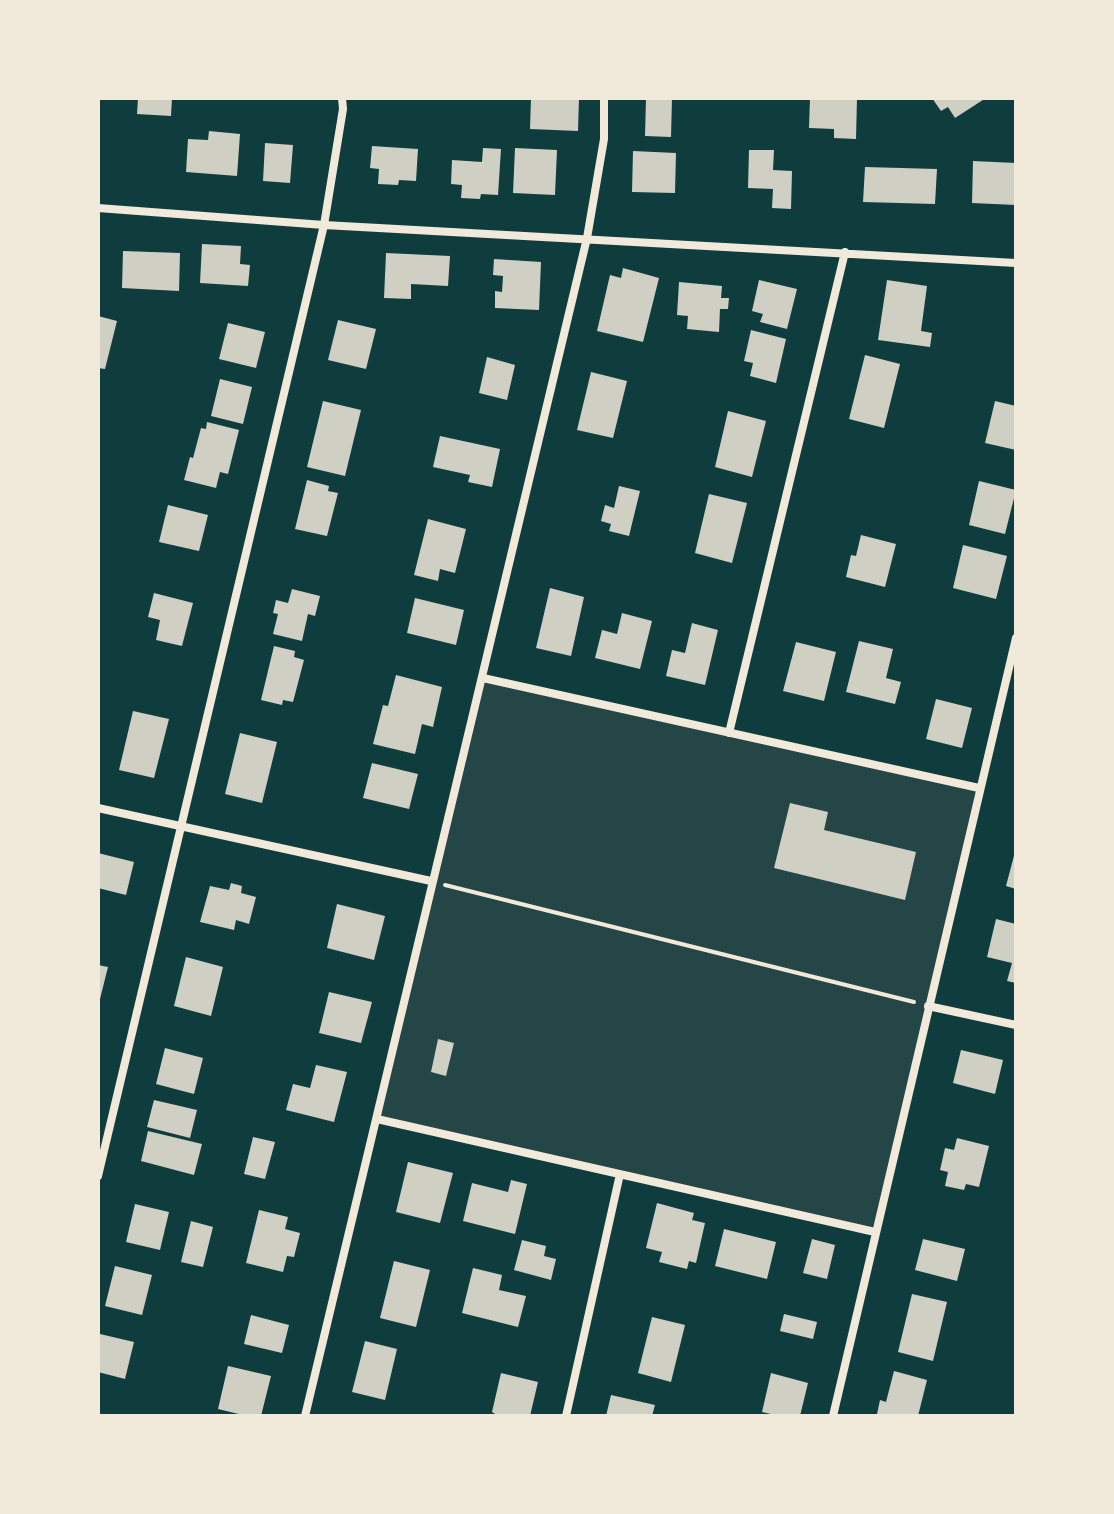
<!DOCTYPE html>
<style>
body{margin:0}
#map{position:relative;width:1114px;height:1514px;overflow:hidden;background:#0f3d3e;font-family:Inter,sans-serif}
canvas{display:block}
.frame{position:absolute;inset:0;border:100px solid #f1e9da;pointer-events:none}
</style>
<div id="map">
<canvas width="1114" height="1514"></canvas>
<div class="frame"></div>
</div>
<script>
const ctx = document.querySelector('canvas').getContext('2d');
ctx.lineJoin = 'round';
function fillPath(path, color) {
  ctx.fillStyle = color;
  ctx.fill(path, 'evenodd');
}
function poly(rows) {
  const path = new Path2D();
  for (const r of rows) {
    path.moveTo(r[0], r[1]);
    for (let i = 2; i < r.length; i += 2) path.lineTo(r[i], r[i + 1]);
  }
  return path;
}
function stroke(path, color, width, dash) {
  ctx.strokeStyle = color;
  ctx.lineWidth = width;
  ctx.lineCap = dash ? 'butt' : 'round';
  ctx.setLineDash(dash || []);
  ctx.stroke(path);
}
const green = poly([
 [483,678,979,788,875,1232,377,1119]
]);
const building = poly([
 [138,98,172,98,171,116,137,114],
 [531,98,579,98,578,131,530,129],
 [646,98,672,98,671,137,645,136],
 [810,98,857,98,856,139,834,138,834,129,809,128],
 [932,98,986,98,955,118,948,107,941,111],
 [209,131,240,134,237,176,186,172,188,139,208,140],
 [265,143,293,145,290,183,263,181],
 [372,146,418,149,416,181,399,180,398,185,378,184,379,169,370,168],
 [483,148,501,149,498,195,481,194,480,199,461,198,462,185,451,184,452,160,482,162],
 [515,148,557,150,555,195,513,193],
 [749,150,774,150,773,170,792,171,791,209,772,208,773,189,748,188],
 [633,151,676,153,675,193,632,192],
 [973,161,1016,163,1016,205,972,203],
 [865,167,937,169,935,204,863,202],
 [202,244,241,246,240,264,250,265,248,286,200,283],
 [123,251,180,253,179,291,122,288],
 [386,253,450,256,448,286,411,284,411,299,384,298],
 [494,259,541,262,539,310,495,308,495,291,502,292,503,276,493,275],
 [623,268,659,278,643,342,597,331,610,275,621,278],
 [759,280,797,289,787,329,760,322,763,314,752,311],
 [887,280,927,286,921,331,932,333,930,347,878,340],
 [679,282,722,286,721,298,729,298,728,309,720,309,719,332,687,329,688,316,677,315],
 [98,316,117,321,105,369,98,368],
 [338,320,376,329,366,369,328,360],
 [228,323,265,332,256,368,219,359],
 [751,330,786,339,776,383,750,376,753,363,744,361],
 [865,355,900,364,884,428,849,419],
 [487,357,515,365,507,400,479,393],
 [591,372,627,381,613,438,577,430],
 [220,379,252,387,243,424,211,416],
 [323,401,361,410,345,476,307,467],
 [995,401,1016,406,1016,450,985,443],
 [728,411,766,421,752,477,715,467],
 [207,422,239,430,228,474,220,472,216,488,184,480,190,457,193,458,201,428,206,429],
 [440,436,500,449,492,487,468,482,470,475,433,467],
 [307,480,329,486,328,491,338,493,327,536,295,529],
 [979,481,1016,490,1005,534,969,525],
 [619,486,640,491,629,536,609,531,611,524,601,521,605,505,614,508],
 [709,494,747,503,732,563,695,553],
 [168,505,208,515,199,551,159,542],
 [428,519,466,529,455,573,440,569,438,581,414,575],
 [861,535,896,544,885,587,846,577,851,555,856,556],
 [963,545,1007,556,996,599,953,588],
 [550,588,584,597,571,656,536,648],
 [292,589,320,596,315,616,308,614,302,641,273,634,278,614,273,613,276,600,288,603],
 [154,593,193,603,182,646,156,640,160,620,148,617],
 [415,598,464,610,456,645,407,633],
 [622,613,652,621,640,669,595,658,602,630,617,634],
 [692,623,718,630,705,685,666,676,672,650,685,653],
 [859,641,893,649,886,678,901,682,895,704,846,692],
 [796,642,836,652,824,701,783,691],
 [274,646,295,651,294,657,304,660,293,702,283,700,282,705,261,700],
 [396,675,442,687,433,727,422,724,415,754,373,744,383,705,388,706],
 [936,699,972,708,962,748,926,739],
 [133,711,169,719,154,778,119,770],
 [240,733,277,742,262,803,225,794],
 [372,763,418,774,409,809,363,798],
 [790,803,828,812,824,830,916,852,905,900,774,868],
 [1015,852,1016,852,1016,889,1006,886],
 [98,853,134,862,126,895,98,888],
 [231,883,242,886,241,893,256,897,249,924,236,920,234,930,200,922,210,886,229,890],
 [337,904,385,916,374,960,327,948],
 [996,919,1016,924,1016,983,1007,981,1012,963,987,957],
 [186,957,223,967,211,1016,174,1006],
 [98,965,108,967,99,1003,98,1002],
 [329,992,372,1002,361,1043,319,1033],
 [438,1039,454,1043,446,1076,431,1072],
 [165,1048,203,1058,194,1094,156,1084],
 [961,1050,1003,1060,995,1094,953,1083],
 [316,1065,347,1072,334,1122,286,1110,293,1084,310,1088],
 [154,1100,197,1110,190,1138,147,1127],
 [148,1131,202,1144,194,1175,141,1161],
 [253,1137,275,1142,265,1179,244,1174],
 [957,1138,989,1146,979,1187,966,1184,964,1190,945,1186,948,1172,940,1170,945,1148,954,1150],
 [408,1162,453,1173,440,1223,396,1212],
 [511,1180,527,1184,515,1234,463,1221,472,1183,508,1192],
 [657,1203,694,1213,692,1220,705,1223,696,1263,689,1261,687,1269,659,1262,662,1252,646,1248],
 [135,1204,169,1212,160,1250,126,1242],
 [259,1210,288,1217,285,1229,300,1233,294,1257,287,1256,283,1272,246,1263],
 [191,1221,213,1227,203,1267,181,1262],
 [724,1229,776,1242,767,1279,715,1266],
 [812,1239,835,1245,827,1279,803,1273],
 [923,1239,965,1249,957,1281,915,1270],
 [522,1240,546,1246,544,1256,556,1259,551,1280,514,1270],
 [394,1261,430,1270,416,1327,380,1318],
 [115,1266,152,1275,142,1315,105,1306],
 [473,1268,502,1275,499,1290,526,1296,518,1327,462,1313],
 [912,1294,947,1302,933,1361,898,1352],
 [784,1314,817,1322,813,1339,780,1331],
 [251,1315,289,1325,282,1353,244,1344],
 [652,1317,685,1325,671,1382,638,1373],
 [100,1334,134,1342,125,1379,98,1372],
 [365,1341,397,1349,385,1400,352,1392],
 [228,1366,271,1376,261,1416,247,1416,218,1409],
 [894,1371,927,1380,918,1416,877,1414,880,1400,886,1402],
 [501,1373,538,1382,530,1416,498,1416,492,1412],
 [771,1373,808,1383,800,1416,780,1416,762,1412],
 [611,1395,655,1405,652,1416,606,1416]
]);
const path = poly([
 [445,885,914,1002]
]);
const minor = poly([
 [98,208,324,225,1016,263],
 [483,678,979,788],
 [729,733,845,252],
 [98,808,431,881],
 [928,1006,1016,1025],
 [377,1119,875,1232],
 [98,1176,324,225,343,109,342,98],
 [305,1416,587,238,604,139,604,98],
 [566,1416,620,1174],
 [833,1416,1016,638]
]);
fillPath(green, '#244646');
fillPath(building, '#cfcfc3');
stroke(path, '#f1e9da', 4);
stroke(minor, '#f1e9da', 8);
</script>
